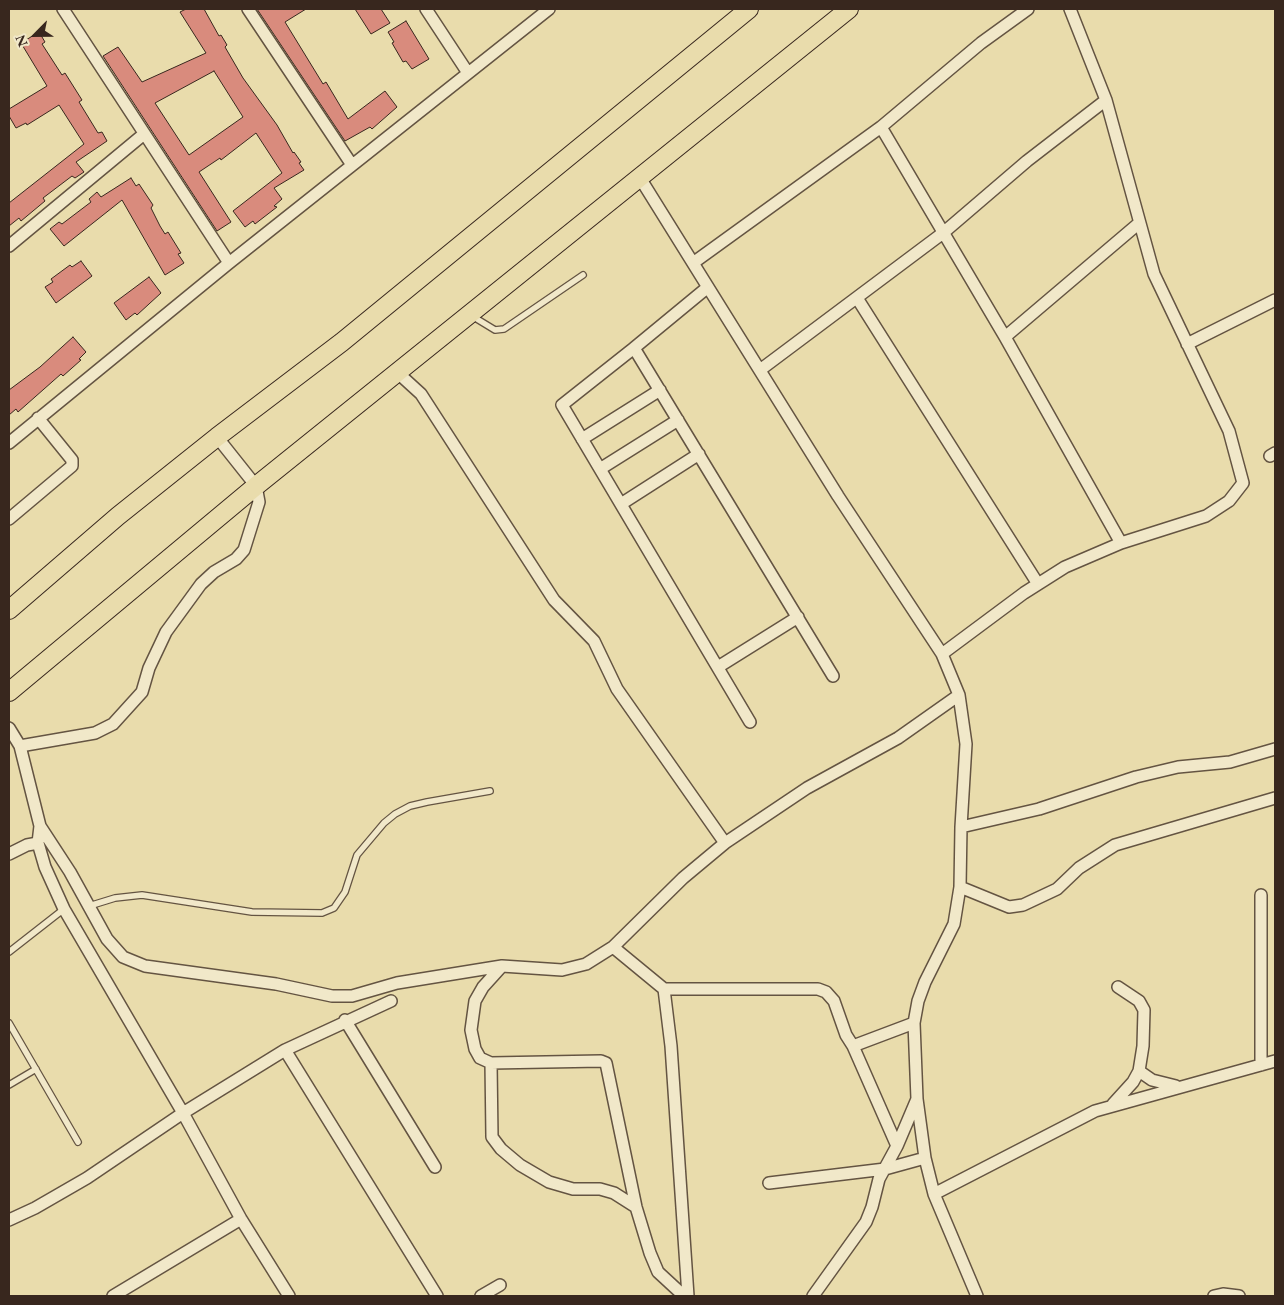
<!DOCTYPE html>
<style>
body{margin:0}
#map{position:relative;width:1284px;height:1305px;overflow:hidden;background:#e9dcac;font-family:"EB Garamond",serif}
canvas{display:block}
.frame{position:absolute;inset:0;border:10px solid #38271e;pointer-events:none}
.north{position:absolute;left:10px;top:10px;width:50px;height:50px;-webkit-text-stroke:4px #f1e8c9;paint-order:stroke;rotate:247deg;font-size:14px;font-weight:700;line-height:20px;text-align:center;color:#38271e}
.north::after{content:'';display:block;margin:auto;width:18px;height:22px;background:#38271e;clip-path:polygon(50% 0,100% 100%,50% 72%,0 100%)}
</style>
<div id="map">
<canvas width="1284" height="1305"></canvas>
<div class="frame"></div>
<div class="north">N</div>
</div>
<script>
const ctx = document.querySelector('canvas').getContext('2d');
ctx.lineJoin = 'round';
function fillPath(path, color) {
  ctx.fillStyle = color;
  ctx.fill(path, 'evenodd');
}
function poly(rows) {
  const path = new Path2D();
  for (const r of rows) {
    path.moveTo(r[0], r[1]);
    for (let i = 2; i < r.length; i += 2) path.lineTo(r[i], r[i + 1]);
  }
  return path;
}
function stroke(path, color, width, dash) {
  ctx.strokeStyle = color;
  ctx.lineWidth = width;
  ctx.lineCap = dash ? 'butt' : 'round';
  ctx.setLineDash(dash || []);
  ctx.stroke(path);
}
const building = poly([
 [186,9,204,9,219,36,221,35,227,45,225,47,243,78,277,125,293,153,294,152,301,162,299,163,304,170,274,188,282,199,274,206,277,207,255,224,253,221,245,227,233,211,282,173,256,133,221,160,220,158,199,172,231,222,217,231,103,56,118,47,142,82,206,53,180,12,186,9],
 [214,71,243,117,189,155,155,103,214,71],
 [257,9,306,9,285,22,323,84,326,82,348,119,385,91,397,107,372,129,370,127,345,141,257,9],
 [355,9,381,9,390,23,371,34,355,9],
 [406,21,429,59,412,69,406,61,403,62,392,43,394,42,388,32,406,21],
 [39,32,45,42,42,44,62,75,65,73,82,100,79,102,98,133,102,132,107,141,76,162,84,172,75,178,72,176,43,198,45,201,21,221,19,218,9,226,9,203,84,144,59,105,27,125,26,123,16,128,9,116,9,109,47,86,21,43,39,32],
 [131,178,136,186,139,184,153,205,151,208,160,226,165,234,168,232,181,253,178,254,184,263,165,275,122,200,64,246,50,229,59,222,62,224,91,202,89,199,97,192,101,197,131,178],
 [81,261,92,276,56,303,45,287,53,282,51,279,70,265,72,267,81,261],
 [149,277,161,293,137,315,135,313,126,320,114,303,149,277],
 [73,337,86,352,79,359,81,360,63,376,61,374,18,412,16,409,9,415,9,390,40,367,73,337]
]);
const service = poly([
 [472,316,495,330,504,329,583,275],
 [89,906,115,898,142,895,252,912,322,913,334,908,345,892,357,855,384,823,395,814,410,806,427,802,490,791],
 [9,952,64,909],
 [9,1023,78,1142],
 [9,1085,36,1069]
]);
const minor = poly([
 [63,9,229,263],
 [248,9,352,165],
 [426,9,468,73],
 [881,127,1005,337,1121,543],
 [640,178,838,496,942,654],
 [9,246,144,134],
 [693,263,881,127,981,43,1028,9],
 [708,287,634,348,833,676],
 [857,298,1038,584],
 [1005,337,1138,224],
 [1187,344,1275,300],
 [634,348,562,405,750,722],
 [760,370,943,233,1027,161,1106,100],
 [398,373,421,394,554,600,594,641,617,689,725,843],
 [582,439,660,390],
 [9,443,229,263,549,9],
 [1270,456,1275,453],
 [600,469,678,420],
 [621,504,699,454],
 [9,519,72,466,72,460,38,418],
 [718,667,798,617],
 [9,728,20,746,40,826,70,872,107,939,123,957,145,966,276,984,332,996,352,996,397,983,502,966,562,970,586,964,613,947,683,878,725,843,807,788,898,738,959,695],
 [20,746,95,733,113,724,142,692,149,668,166,632,201,584,214,572,236,559,244,550,259,502,256,486,217,437],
 [40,826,38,843,45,867,64,909,183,1113,241,1219,289,1296],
 [961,827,1039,809,1136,777,1178,767,1230,762,1275,749],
 [9,854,27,845,38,843],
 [960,887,1009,907,1023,905,1057,889,1079,868,1115,845,1275,798],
 [1261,895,1261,1065],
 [613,947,664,989,671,1046,688,1296],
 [502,966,483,987,475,1001,471,1030,475,1049,480,1058,491,1063,601,1061,606,1063,636,1207,650,1253,658,1272,684,1296],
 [664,989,818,989,826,992,834,1001,846,1035,853,1046],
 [345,1020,435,1167],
 [285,1050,437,1296],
 [491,1063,492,1137,501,1149,520,1165,549,1182,573,1189,600,1189,614,1193,636,1207],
 [1139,1071,1152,1080,1176,1086],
 [917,1099,925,1158,934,1194,977,1296],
 [1113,1104,1133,1082,1139,1071,1143,1046,1144,1010,1139,1001,1118,987],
 [897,1146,917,1099,914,1023],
 [769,1183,885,1169,925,1158],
 [934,1194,1095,1111,1275,1061],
 [9,1220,35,1208,87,1178,183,1113,285,1050,391,1001],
 [113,1296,241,1219],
 [481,1296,500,1285],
 [813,1296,866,1222,872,1207,879,1179,897,1146,853,1046,914,1023,918,1001,925,982,954,924,960,887,961,827,966,744,959,695,942,654,1024,593,1065,567,1121,543,1206,516,1229,501,1243,483,1229,431,1154,274,1106,100,1070,9],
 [1214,1296,1223,1294,1239,1296]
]);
const primary = poly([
 [9,610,118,516,217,437,342,342,749,9],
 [9,692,256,486,849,9]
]);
fillPath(building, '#d98b7d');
stroke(building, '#38271e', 1);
stroke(service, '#645442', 8);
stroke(minor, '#645442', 14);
stroke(primary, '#38271e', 20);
stroke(service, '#f1e8c9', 5.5);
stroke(minor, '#f1e8c9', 11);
stroke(primary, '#e9dcac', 18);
</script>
